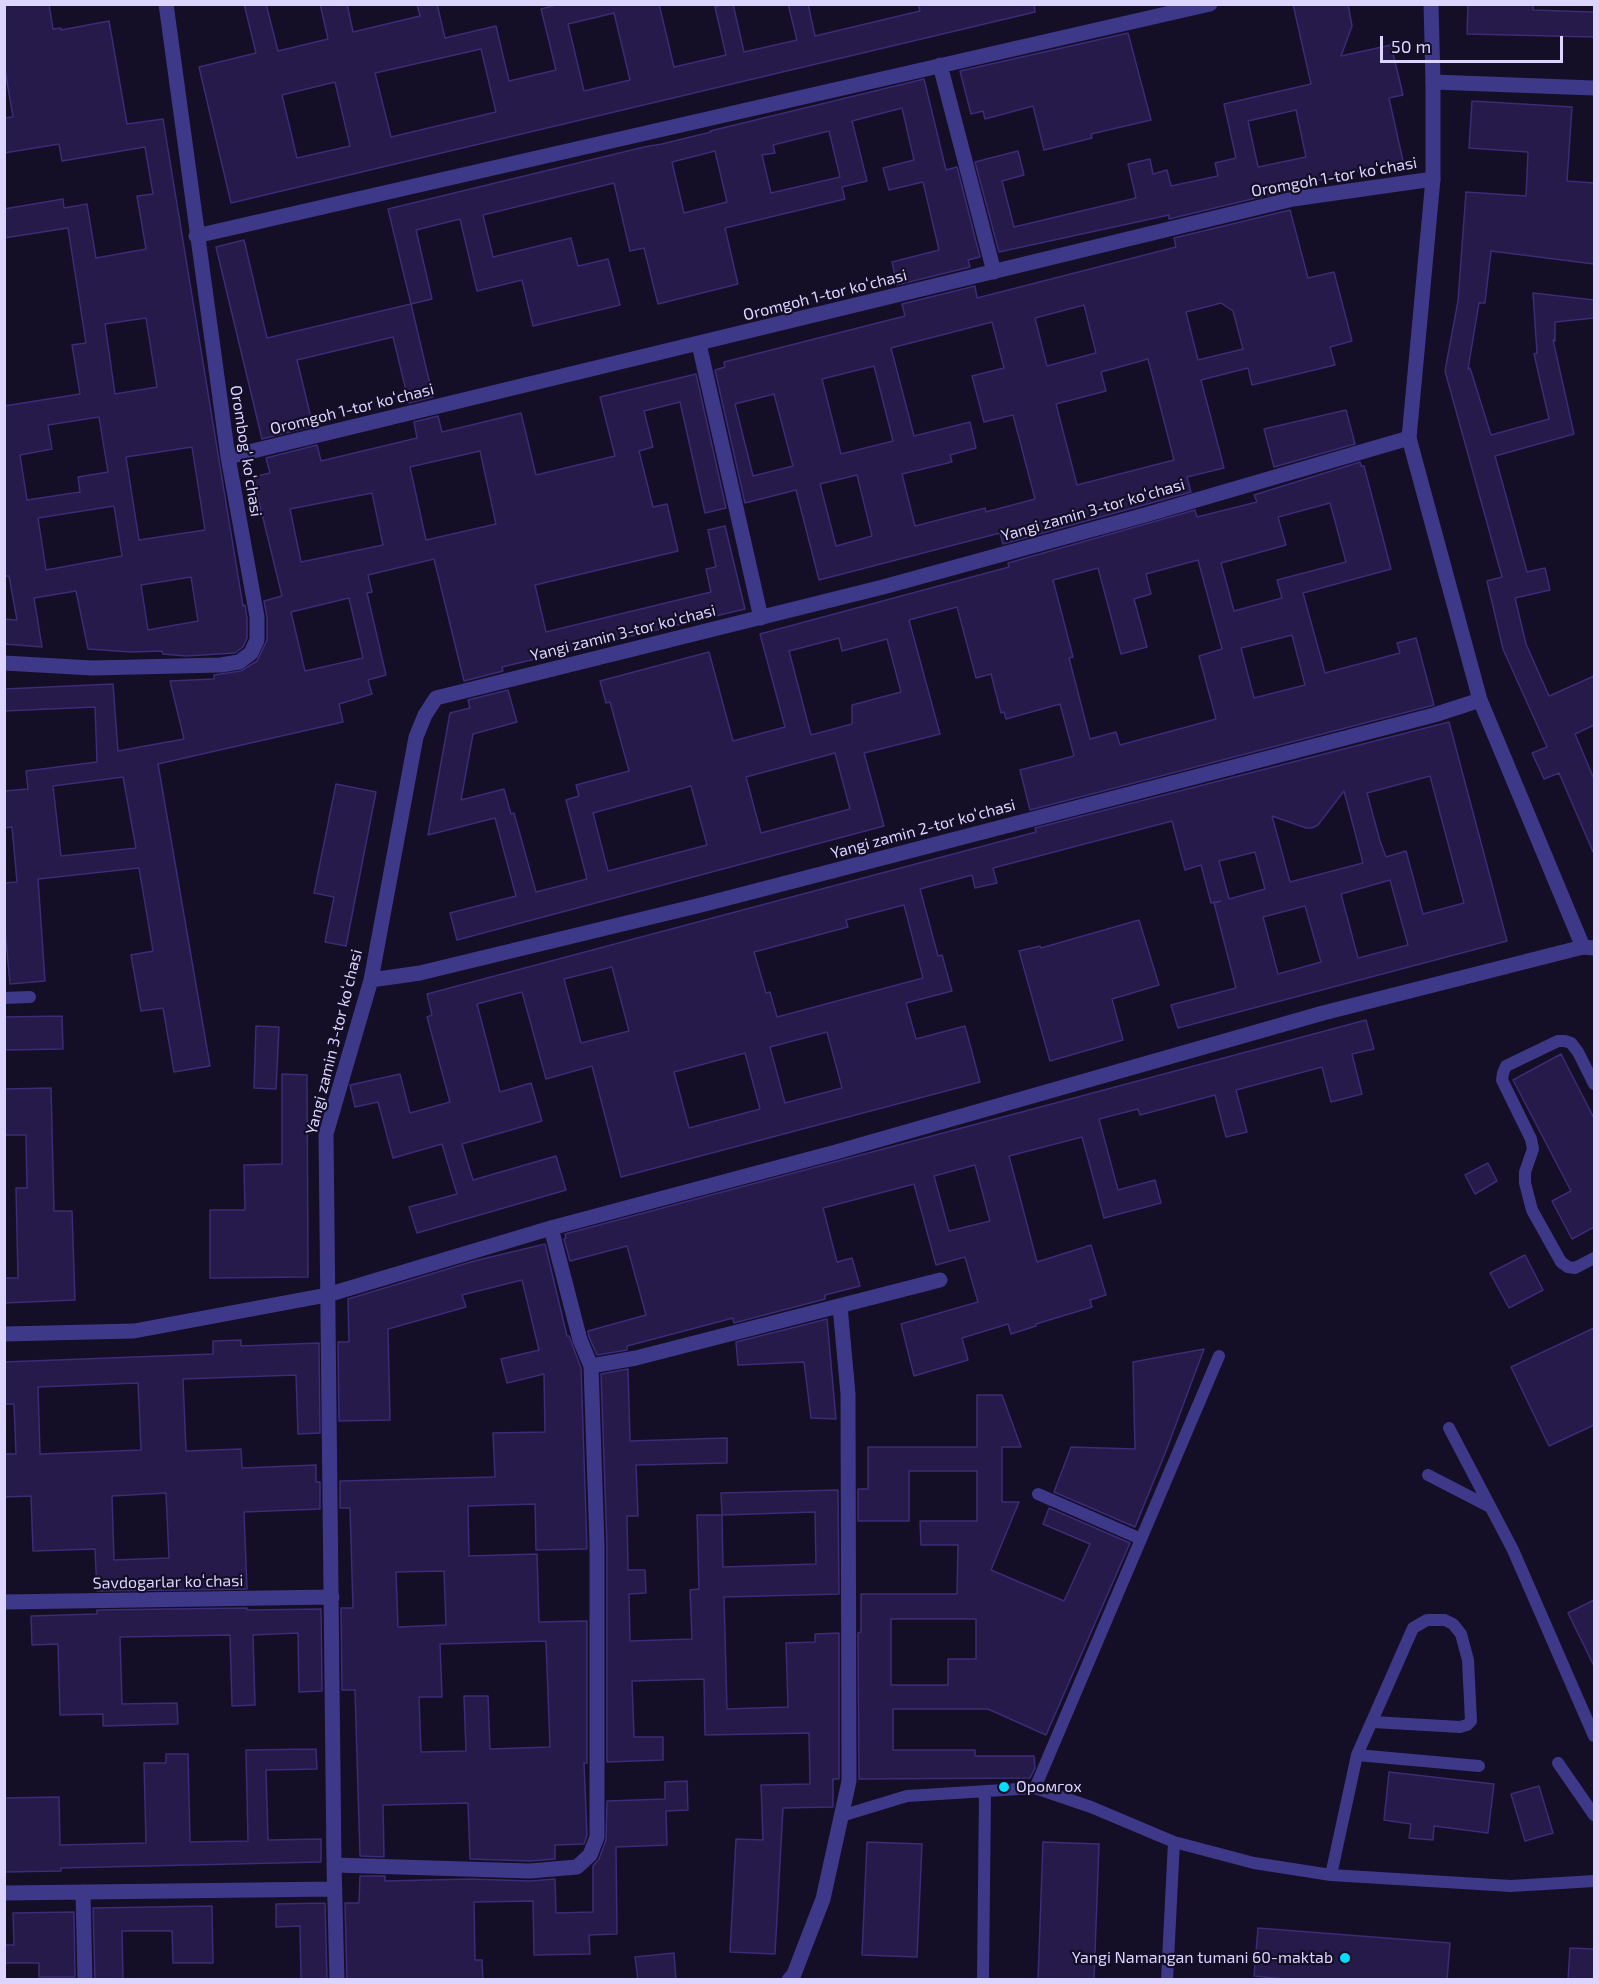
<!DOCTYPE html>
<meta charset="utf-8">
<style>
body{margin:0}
#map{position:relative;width:1599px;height:1984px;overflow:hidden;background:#140e27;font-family:"Exo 2",sans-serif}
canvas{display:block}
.frame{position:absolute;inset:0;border:6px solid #dbd5ff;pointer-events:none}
.scale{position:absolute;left:1380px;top:36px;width:183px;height:27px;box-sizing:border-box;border:3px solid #dbd5ff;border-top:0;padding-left:8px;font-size:18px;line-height:21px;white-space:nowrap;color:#dbd5ff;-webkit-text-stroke:4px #140e27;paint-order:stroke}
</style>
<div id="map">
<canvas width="1599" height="1984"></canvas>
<div class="frame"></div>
<div class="scale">50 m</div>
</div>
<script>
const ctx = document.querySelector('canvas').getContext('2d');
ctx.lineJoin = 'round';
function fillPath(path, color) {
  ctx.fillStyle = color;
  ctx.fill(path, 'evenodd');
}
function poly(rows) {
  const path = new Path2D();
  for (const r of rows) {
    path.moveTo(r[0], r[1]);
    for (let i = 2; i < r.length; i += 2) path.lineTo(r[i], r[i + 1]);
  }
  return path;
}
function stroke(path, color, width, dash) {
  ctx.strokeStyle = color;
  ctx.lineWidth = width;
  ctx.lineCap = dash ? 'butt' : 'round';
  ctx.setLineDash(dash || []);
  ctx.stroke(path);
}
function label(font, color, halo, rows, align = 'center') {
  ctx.font = font + ' "Exo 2",sans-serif';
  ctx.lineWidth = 4.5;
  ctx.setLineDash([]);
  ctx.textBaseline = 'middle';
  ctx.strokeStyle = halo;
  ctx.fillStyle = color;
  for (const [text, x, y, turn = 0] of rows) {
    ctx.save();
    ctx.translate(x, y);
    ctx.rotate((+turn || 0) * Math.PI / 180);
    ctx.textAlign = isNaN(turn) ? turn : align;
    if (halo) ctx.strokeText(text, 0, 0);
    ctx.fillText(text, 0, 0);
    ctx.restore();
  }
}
const building = poly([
 [4,4,49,4,53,29,61,28,61,30,109,21,127,124,163,119,243,606,245,605,247,618,247,638,243,647,235,653,186,656,163,654,162,651,130,652,88,649,76,591,34,598,42,647,4,644,4,619,17,620,9,576,4,576,4,406,80,394,72,345,86,343,68,228,4,238,4,209,63,199,64,208,87,204,96,258,146,249,137,196,153,194,145,147,62,161,59,144,4,153,4,118,13,117,4,64,4,4],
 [146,318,157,387,115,394,105,324,146,318],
 [99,417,108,472,78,477,80,492,27,500,20,455,52,449,48,425,99,417],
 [192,447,205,530,139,540,126,457,192,447],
 [114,506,122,556,46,570,38,518,114,506],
 [191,577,198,621,148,630,141,585,191,577],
 [244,4,266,4,278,51,328,39,320,4,347,4,353,32,420,16,417,4,437,4,445,38,496,26,509,81,556,70,541,9,560,4,659,4,674,67,726,55,715,7,724,4,733,4,744,52,797,40,788,4,808,4,815,36,920,11,918,4,1034,4,1035,12,231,203,199,67,256,53,244,4],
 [614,13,630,80,584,91,568,24,614,13],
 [481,49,496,112,391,137,375,73,481,49],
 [335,82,350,146,297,158,282,95,335,82],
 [1293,4,1348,4,1352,26,1341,56,1391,45,1403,95,1389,98,1403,161,1285,188,1285,191,1169,219,1169,215,999,252,975,162,1018,151,1024,175,1002,181,1014,227,1136,198,1128,164,1150,159,1153,174,1167,170,1171,186,1218,176,1215,163,1236,158,1224,104,1311,84,1293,4],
 [1296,110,1306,157,1258,167,1248,121,1296,110],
 [1468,4,1533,4,1533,10,1594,12,1594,37,1467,34,1468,4],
 [1128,33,1151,120,1091,134,1092,138,1044,150,1033,106,985,119,983,111,971,114,960,71,1128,33],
 [924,79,946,170,957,167,980,257,968,260,970,267,897,285,892,262,939,250,923,182,889,190,883,168,914,160,902,108,852,121,867,181,842,187,845,199,725,228,738,284,658,304,644,248,630,251,614,183,483,215,493,257,571,238,578,266,608,259,620,305,533,326,522,280,477,291,460,219,416,230,432,299,411,304,388,209,644,147,662,144,711,132,710,131,924,79],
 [829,131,840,177,771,193,762,155,775,153,773,145,829,131],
 [715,151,727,202,684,213,672,162,715,151],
 [1472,101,1572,107,1567,181,1594,183,1594,264,1491,251,1485,303,1479,303,1468,369,1470,368,1491,435,1549,419,1534,354,1537,353,1533,293,1594,300,1594,318,1555,322,1555,341,1553,340,1574,434,1495,456,1527,572,1545,568,1550,590,1515,598,1526,644,1549,696,1594,676,1594,725,1575,734,1594,779,1594,854,1559,773,1544,779,1532,753,1547,747,1503,649,1487,581,1502,577,1445,371,1458,301,1466,192,1526,196,1528,152,1469,148,1472,101],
 [1290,210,1308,278,1334,272,1352,341,1330,347,1335,365,1252,385,1248,368,1201,380,1224,468,1187,477,1191,492,1003,544,1000,533,819,580,796,490,745,503,715,370,725,367,724,362,905,316,902,304,975,286,977,298,1176,247,1174,238,1290,210],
 [1221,303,1233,311,1243,349,1198,360,1186,312,1221,303],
 [1084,305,1096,353,1047,366,1035,318,1084,305],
 [992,322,1004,368,972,376,984,422,1013,415,1035,499,986,512,985,508,915,526,902,474,952,462,950,455,976,448,970,422,914,436,891,348,992,322],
 [1148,359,1174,460,1077,485,1056,404,1106,391,1101,372,1148,359],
 [874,366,893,441,841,454,822,379,874,366],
 [774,394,793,466,753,476,735,404,774,394],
 [857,475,872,536,836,546,820,484,857,475],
 [244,240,267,338,411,304,433,397,409,403,393,337,297,360,313,426,262,439,216,247,244,240],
 [696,374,726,508,705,513,680,402,644,411,653,447,639,451,653,507,667,504,678,551,535,585,546,632,711,592,706,569,716,567,708,530,725,526,745,609,502,667,503,671,464,681,434,559,368,575,372,592,367,593,386,675,368,680,372,694,339,704,343,722,158,764,210,1066,174,1072,163,1008,141,1011,131,955,153,951,139,868,38,879,45,981,10,984,4,919,4,883,17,882,12,827,4,828,4,791,28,789,26,771,97,762,95,707,4,711,4,689,113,684,118,751,184,739,170,681,214,679,214,675,241,671,257,661,267,640,267,617,264,601,282,596,253,477,270,473,266,458,317,445,321,461,417,438,414,422,438,416,442,432,521,413,536,475,615,456,600,397,696,374],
 [480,451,496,524,426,540,410,467,480,451],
 [372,493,383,545,301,562,290,509,372,493],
 [349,598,363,658,305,671,291,612,349,598],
 [123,777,136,848,61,856,53,786,123,777],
 [1346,410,1355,444,1274,467,1264,429,1346,410],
 [1360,462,1361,466,1364,466,1391,569,1303,593,1325,673,1400,653,1397,643,1416,638,1434,705,1030,810,1020,770,1074,756,1060,704,1006,719,1004,712,1001,713,991,674,976,678,957,607,909,620,940,734,864,753,884,826,457,940,450,913,516,896,495,818,428,835,450,713,470,708,468,700,508,690,517,722,473,734,461,800,504,789,511,814,514,813,536,892,587,879,566,800,579,796,576,785,629,771,610,702,606,703,600,681,709,652,733,741,785,727,760,634,1009,567,1008,563,1195,510,1197,517,1257,502,1254,495,1360,462],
 [1330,503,1346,562,1277,580,1282,598,1234,611,1221,563,1286,545,1278,517,1330,503],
 [1198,560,1222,649,1199,656,1216,719,1120,745,1116,732,1090,739,1069,658,1073,657,1053,580,1098,568,1121,654,1147,647,1134,599,1151,594,1146,574,1198,560],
 [1292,635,1305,685,1254,698,1241,648,1292,635],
 [839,638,842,651,887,639,901,692,852,705,852,724,811,735,789,651,839,638],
 [835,753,850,809,761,833,746,777,835,753],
 [691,786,707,845,608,871,593,813,691,786],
 [1449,722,1507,941,1178,1028,1171,1005,1236,988,1214,903,1221,901,1211,903,1201,865,1185,870,1172,821,993,868,997,883,975,888,972,875,920,889,938,956,942,955,952,991,906,1003,916,1039,965,1026,980,1082,621,1177,592,1066,546,1079,522,992,477,1004,500,1092,531,1083,542,1121,462,1144,473,1180,556,1156,566,1190,417,1233,409,1207,457,1194,442,1144,393,1158,378,1102,355,1107,350,1085,400,1074,410,1113,450,1102,427,1017,432,1015,427,994,1036,832,1035,828,1449,722],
 [1430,776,1464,903,1423,914,1406,851,1386,857,1380,841,1367,793,1430,776],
 [1344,791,1363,863,1290,882,1272,816,1306,828,1312,828,1318,825,1344,791],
 [1255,852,1265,889,1229,899,1219,861,1255,852],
 [1390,880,1408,945,1358,958,1341,894,1390,880],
 [904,905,923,978,777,1017,770,992,766,993,754,952,848,927,846,920,904,905],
 [1305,906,1321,962,1278,974,1263,917,1305,906],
 [612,967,629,1031,581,1043,564,979,612,967],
 [827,1032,842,1088,785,1103,770,1047,827,1032],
 [745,1053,760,1109,689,1128,674,1072,745,1053],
 [336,784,376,792,346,946,325,942,334,897,314,893,336,784],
 [1139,920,1159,985,1112,999,1123,1040,1050,1061,1019,951,1040,946,1041,948,1139,920],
 [62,1016,63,1049,4,1050,4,1017,62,1016],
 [1366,1020,1374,1049,1352,1054,1362,1094,1331,1102,1322,1067,1236,1090,1247,1132,1226,1137,1215,1095,1140,1115,1138,1109,1099,1119,1118,1190,1155,1180,1161,1203,1104,1218,1082,1137,1009,1156,1037,1262,1091,1245,1106,1295,1090,1300,1092,1307,1036,1324,1036,1326,1011,1334,1008,1324,962,1338,968,1360,914,1376,901,1324,978,1302,965,1257,936,1265,914,1184,823,1208,837,1262,852,1258,860,1286,825,1295,825,1299,734,1323,733,1318,627,1346,627,1350,597,1355,589,1337,588,1331,646,1315,627,1246,570,1261,564,1239,566,1238,565,1234,1366,1020],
 [975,1165,990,1221,949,1231,934,1176,975,1165],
 [256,1026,279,1027,276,1089,254,1088,256,1026],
 [1561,1054,1594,1118,1594,1227,1572,1239,1552,1201,1571,1191,1513,1080,1561,1054],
 [282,1074,307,1075,308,1277,210,1278,210,1210,245,1210,244,1165,282,1164,282,1074],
 [51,1088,54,1211,72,1211,75,1300,4,1303,4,1278,18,1278,16,1188,27,1188,26,1135,4,1135,4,1089,51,1088],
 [1488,1163,1497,1181,1475,1194,1465,1175,1488,1163],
 [545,1244,567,1336,569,1336,581,1368,587,1549,536,1550,535,1504,468,1506,469,1556,537,1554,539,1622,587,1621,587,1763,584,1763,587,1835,584,1844,555,1845,555,1859,530,1861,470,1859,468,1803,383,1805,384,1857,360,1856,355,1690,342,1690,341,1608,353,1608,350,1508,340,1508,340,1481,495,1477,493,1433,545,1432,544,1374,507,1383,501,1359,539,1350,522,1280,462,1295,466,1307,388,1329,390,1420,339,1421,338,1342,349,1342,348,1299,474,1261,545,1244],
 [444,1571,446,1625,398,1627,396,1572,444,1571],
 [546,1641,550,1747,490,1749,488,1696,464,1696,466,1751,421,1752,419,1697,442,1697,440,1644,546,1641],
 [1525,1255,1543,1290,1509,1308,1490,1273,1525,1255],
 [827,1319,836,1419,811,1418,804,1362,738,1365,736,1342,827,1319],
 [1594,1328,1594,1425,1549,1446,1511,1367,1594,1328],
 [241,1340,241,1346,319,1343,320,1433,298,1434,296,1375,183,1379,186,1451,241,1449,242,1468,316,1465,316,1482,320,1482,320,1509,244,1512,247,1589,97,1591,95,1549,33,1551,31,1496,4,1497,4,1454,16,1454,14,1404,4,1404,4,1362,213,1354,213,1341,241,1340],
 [138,1383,141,1450,40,1454,38,1387,138,1383],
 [166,1493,169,1558,114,1560,112,1496,166,1493],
 [1204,1349,1166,1451,1135,1527,1054,1492,1071,1447,1135,1449,1133,1362,1204,1349],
 [628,1369,630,1441,727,1438,727,1463,636,1465,638,1516,627,1516,628,1570,645,1570,646,1593,629,1594,630,1641,692,1639,690,1590,699,1589,697,1515,722,1515,721,1493,838,1490,839,1594,724,1597,727,1709,788,1707,786,1643,815,1642,815,1634,839,1633,839,1779,833,1779,833,1807,783,1808,775,1954,730,1952,736,1839,763,1840,761,1785,810,1784,809,1733,705,1735,704,1679,632,1681,634,1737,663,1737,663,1760,607,1762,607,1545,601,1374,628,1369],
 [815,1512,816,1564,723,1567,722,1515,815,1512],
 [977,1395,1002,1395,1021,1447,1002,1447,1002,1502,1019,1502,991,1570,1064,1601,1090,1544,1043,1524,1049,1508,1130,1543,1046,1735,988,1709,893,1709,893,1750,975,1750,975,1756,1034,1756,1035,1768,1030,1778,859,1779,858,1633,861,1632,861,1594,957,1594,958,1545,921,1545,920,1521,977,1521,977,1471,909,1471,909,1521,858,1521,858,1489,868,1489,868,1447,977,1447,977,1395],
 [891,1619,976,1619,976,1659,948,1659,948,1685,891,1685,891,1619],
 [1594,1600,1594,1666,1568,1613,1594,1600],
 [247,1608,247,1610,321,1609,322,1691,299,1692,298,1633,253,1635,255,1705,232,1706,230,1635,120,1637,122,1704,177,1703,178,1724,103,1726,103,1714,60,1715,58,1644,32,1645,31,1616,97,1614,97,1610,247,1608],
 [316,1749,317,1769,266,1770,268,1840,321,1839,321,1862,61,1868,61,1871,4,1872,4,1798,59,1797,60,1845,146,1843,144,1763,166,1763,166,1754,188,1754,190,1842,248,1841,246,1750,316,1749],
 [1389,1772,1494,1784,1488,1833,1434,1826,1433,1840,1409,1838,1411,1824,1384,1820,1389,1772],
 [687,1781,688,1810,666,1811,667,1845,616,1847,617,1934,589,1935,590,1954,534,1955,533,1901,474,1902,475,1960,482,1960,483,1980,347,1980,345,1903,359,1903,360,1876,385,1876,385,1881,471,1879,530,1881,555,1879,556,1913,593,1912,593,1866,599,1859,606,1840,607,1801,665,1799,665,1782,687,1781],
 [1539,1786,1553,1833,1525,1841,1511,1794,1539,1786],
 [867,1842,922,1844,917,1957,862,1955,867,1842],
 [1043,1842,1099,1844,1094,1980,1038,1980,1043,1842],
 [325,1903,327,1980,301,1980,300,1926,276,1927,276,1904,325,1903],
 [212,1906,213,1963,173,1963,172,1931,122,1931,123,1980,95,1980,93,1908,212,1906],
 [74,1912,75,1977,39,1977,39,1963,4,1963,4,1945,14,1945,13,1913,74,1912],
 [1258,1928,1450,1943,1447,1980,1294,1980,1254,1976,1258,1928],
 [1570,1948,1594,1949,1594,1980,1568,1980,1570,1948],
 [674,1953,676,1980,638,1980,635,1957,674,1953]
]);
const service = poly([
 [4,998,30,997],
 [1594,1084,1578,1052,1571,1043,1565,1041,1558,1041,1506,1066,1503,1073,1502,1080,1531,1139,1533,1149,1525,1172,1525,1183,1532,1210,1561,1262,1568,1267,1575,1268,1594,1258],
 [1449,1428,1513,1550,1594,1736],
 [1428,1475,1490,1507],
 [1038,1494,1141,1539],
 [1357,1755,1479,1766],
 [1558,1763,1594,1815],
 [1035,1788,1219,1356],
 [841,1816,907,1796,1035,1788,1091,1807,1174,1842,1254,1863,1331,1875,1511,1886,1594,1881],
 [1331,1875,1357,1755,1413,1628,1427,1620,1445,1620,1453,1624,1461,1634,1468,1660,1471,1721,1467,1725,1460,1727,1373,1722],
 [983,1980,985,1792],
 [1167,1980,1174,1842]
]);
const minor = poly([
 [940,65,994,272],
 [1433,82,1594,88],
 [196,236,1210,4],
 [699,344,761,618],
 [228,457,1293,199,1433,179],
 [4,663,92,668,221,665,239,662,251,653,257,640,257,617,228,457,166,4],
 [371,980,420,973,705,904,1434,715,1480,700],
 [551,1228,580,1340,591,1366,636,1358,940,1280],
 [4,1602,332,1597],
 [334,1865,530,1871,577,1867,590,1855,597,1837,597,1545,591,1366],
 [83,1892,85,1980],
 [4,1893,335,1889],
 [337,1980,334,1865,326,1134,371,980,416,737,425,715,436,698,883,587,1145,515,1409,438],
 [789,1980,794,1974,823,1899,849,1781,848,1394,840,1306]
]);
const tertiary = poly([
 [1431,4,1433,82,1433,179,1409,438,1480,700,1583,947],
 [4,1334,134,1331,327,1295,551,1228,836,1152,1323,1013,1583,947,1594,948]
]);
const markers = [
 [1004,1787,6,"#01deff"],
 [1345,1958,6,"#01deff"]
];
const streetNames = [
 ["Oromgoh 1-tor koʻchasi",1334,177,-10],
 ["Oromgoh 1-tor koʻchasi",825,295,-14],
 ["Oromgoh 1-tor koʻchasi",352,409,-14],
 ["Orombogʻ koʻchasi",246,451,81],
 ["Yangi zamin 3-tor koʻchasi",1093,510,-16],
 ["Yangi zamin 3-tor koʻchasi",623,633,-14],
 ["Yangi zamin 2-tor koʻchasi",923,829,-15],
 ["Yangi zamin 3-tor koʻchasi",334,1042,-76],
 ["Savdogarlar koʻchasi",168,1582,-1]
];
const poiNames = [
 ["Оромгох",1016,1787],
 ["Yangi Namangan tumani 60-maktab",1333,1958,"right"]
];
fillPath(building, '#251a49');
stroke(building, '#3c2b76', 1.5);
stroke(service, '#3d3888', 12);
stroke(minor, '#3d3888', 15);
stroke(tertiary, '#3d3888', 15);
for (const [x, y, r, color] of markers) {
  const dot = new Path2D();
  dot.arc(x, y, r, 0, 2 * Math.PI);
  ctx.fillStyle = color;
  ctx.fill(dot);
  stroke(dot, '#140e27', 2);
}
label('16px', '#dbd5ff', '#140e27', streetNames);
label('16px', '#dbd5ff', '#140e27', poiNames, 'left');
</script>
